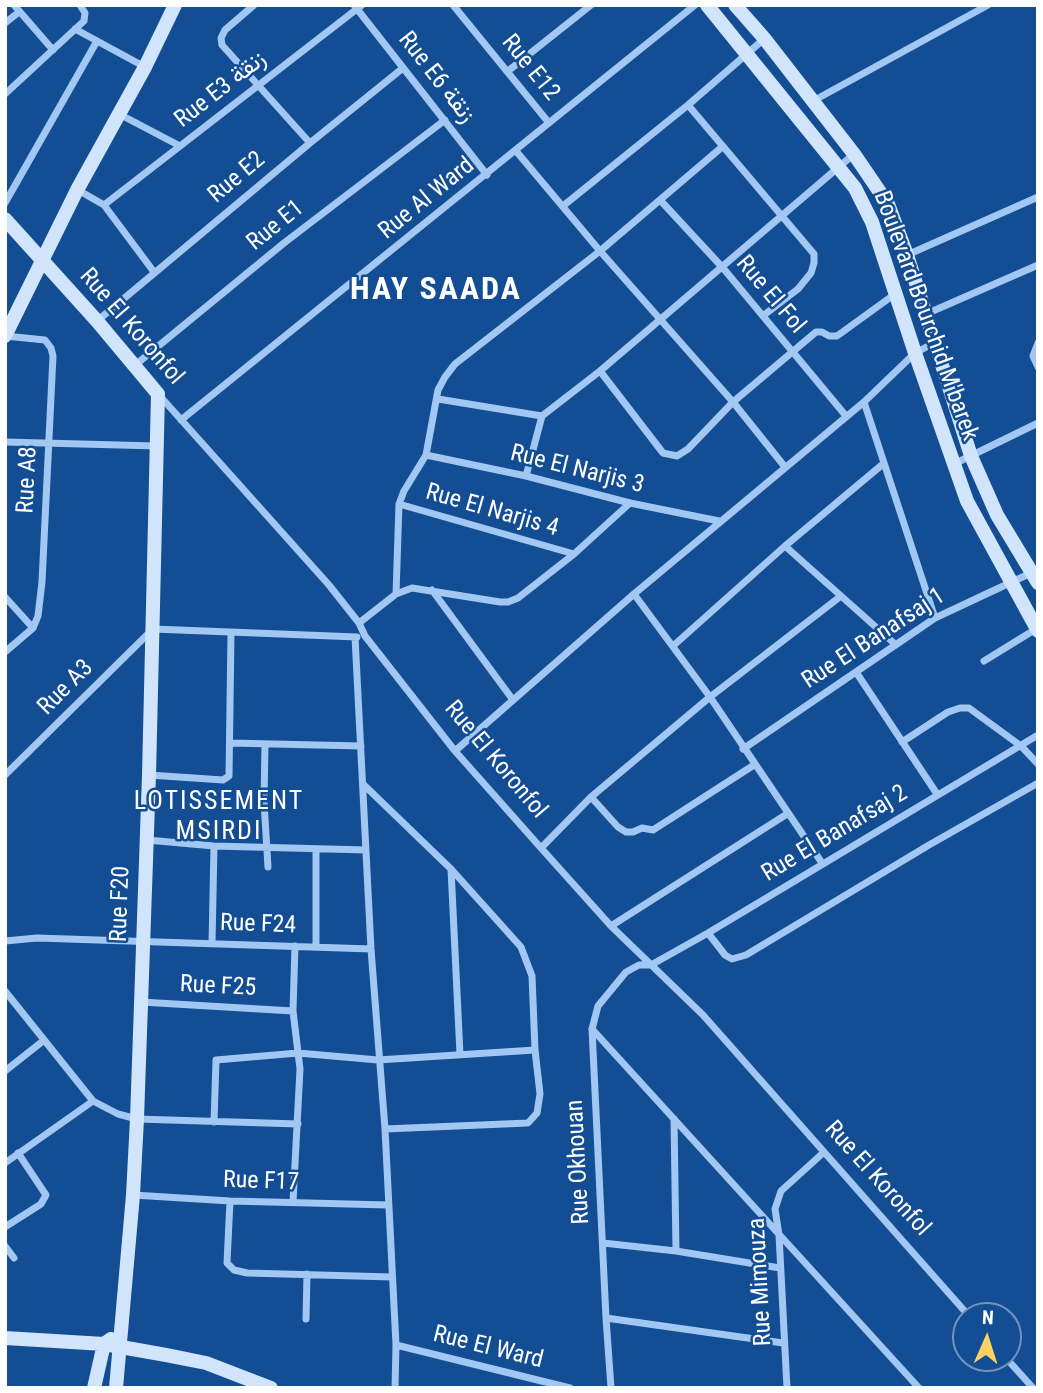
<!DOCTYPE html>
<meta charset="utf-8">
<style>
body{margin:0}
#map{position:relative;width:1043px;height:1393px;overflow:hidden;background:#134d94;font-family:"Roboto Condensed",sans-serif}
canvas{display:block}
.frame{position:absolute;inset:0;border:7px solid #fff;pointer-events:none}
.north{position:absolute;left:952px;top:1302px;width:70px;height:70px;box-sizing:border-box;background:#134d94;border:2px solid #7194bf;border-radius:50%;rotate:3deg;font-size:19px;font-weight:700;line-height:28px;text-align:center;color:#fff}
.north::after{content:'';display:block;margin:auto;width:24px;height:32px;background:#ffd062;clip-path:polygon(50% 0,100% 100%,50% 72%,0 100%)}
</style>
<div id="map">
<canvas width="1043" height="1393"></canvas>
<div class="frame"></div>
<div class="north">N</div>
</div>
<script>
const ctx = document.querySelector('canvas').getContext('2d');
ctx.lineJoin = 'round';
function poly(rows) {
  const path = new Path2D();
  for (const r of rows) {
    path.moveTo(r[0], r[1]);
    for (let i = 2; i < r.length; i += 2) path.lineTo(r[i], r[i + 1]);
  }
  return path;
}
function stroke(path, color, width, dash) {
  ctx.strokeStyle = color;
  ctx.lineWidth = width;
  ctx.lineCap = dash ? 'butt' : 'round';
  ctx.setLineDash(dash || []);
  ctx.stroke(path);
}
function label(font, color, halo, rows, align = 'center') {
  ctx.font = font + ' "Roboto Condensed",Vazirmatn,sans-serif';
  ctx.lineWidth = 5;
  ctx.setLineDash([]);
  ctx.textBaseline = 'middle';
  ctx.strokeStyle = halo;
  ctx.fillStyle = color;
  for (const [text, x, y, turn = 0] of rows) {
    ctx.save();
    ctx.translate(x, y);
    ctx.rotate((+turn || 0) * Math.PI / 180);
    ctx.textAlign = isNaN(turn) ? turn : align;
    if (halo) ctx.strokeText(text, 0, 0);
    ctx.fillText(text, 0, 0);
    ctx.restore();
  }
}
const street = poly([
 [14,5,53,50],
 [254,5,225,30,221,38,222,45,310,143],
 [354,5,487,175],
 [453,5,549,123],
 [5,23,19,12],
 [75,29,145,67],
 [508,71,591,5],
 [5,94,84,21,85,13,80,5],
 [813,101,988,5],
 [688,105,814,254,814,263,811,273,798,289,764,315],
 [119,114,180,146],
 [516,151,600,251,733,402,785,467],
 [78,190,104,205,154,272],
 [661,201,723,268,846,416],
 [5,203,97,41],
 [104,205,362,5],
 [563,206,688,105,764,39],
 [907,255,1038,197],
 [926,314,1038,265],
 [97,321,310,143,403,68],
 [5,336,45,340,51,348,53,356,42,582,38,616,33,628,5,652],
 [1038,343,1033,356,1038,367],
 [134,366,284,243,445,120],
 [600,371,663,453,677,456,688,449,733,402,816,332,822,332,829,336,837,336,895,294],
 [159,395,329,585,359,623,365,636,455,751,541,848,611,926,703,1015,969,1316],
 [438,399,542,416],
 [864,402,935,618],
 [181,420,695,5],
 [5,442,157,446],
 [426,455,526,476,630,503,719,521],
 [954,464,1038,423],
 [526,476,542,416,600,371,854,154],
 [399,504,574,554],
 [785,546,896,645],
 [432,590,513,700],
 [396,594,399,504,404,491,426,455,438,390,445,377,455,364,600,251,722,147],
 [634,594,710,697,822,863],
 [5,597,33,628],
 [359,623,396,594,412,588,500,602,508,602,518,598,574,554,630,503],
 [355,637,371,949,385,1129,396,1345,395,1388],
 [673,646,785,546,883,464],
 [984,661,1036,629],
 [856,672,937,794],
 [902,742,948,712,960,708,969,708,1021,746,1038,764],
 [230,743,361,746],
 [265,744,264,802,268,867],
 [743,749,935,618,1031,573],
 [455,751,634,594,864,402,915,353,934,343],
 [5,775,153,629,357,637],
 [149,775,223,780,229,776,231,633],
 [364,785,451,869,521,947,532,976,535,1050,540,1094,537,1113,528,1123,385,1129],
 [591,797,618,827,626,832,633,832,642,828,653,830,754,765],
 [147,840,214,846,366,850],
 [541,848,591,797,710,697,841,596],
 [316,849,316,947],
 [451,869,460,1054],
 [611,926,787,814],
 [708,933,725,955,732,959,746,955,929,845,1038,783],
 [5,941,37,938,371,949],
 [212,943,214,846],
 [5,991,93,1101,118,1114,137,1119,298,1124],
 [141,1002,293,1011],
 [592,1029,919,1388],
 [5,1071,43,1041],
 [674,1119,676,1251],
 [214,1122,216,1060,298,1053,378,1060,535,1050],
 [5,1163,93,1101],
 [133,1195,230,1201,388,1205],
 [230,1201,227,1263,234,1270,247,1273,392,1277],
 [293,1202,300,1069,293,1011,295,946],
 [5,1227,41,1204,46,1195,18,1153],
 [603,1243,676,1251,780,1268],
 [5,1246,14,1258],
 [606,1318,783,1343],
 [306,1319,307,1274],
 [396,1345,570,1388],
 [1006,1358,1033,1388],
 [611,1388,606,1318,592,1029,598,1006,626,972,639,965,651,965,708,933,1038,735],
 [787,1388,779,1235,775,1209,781,1191,823,1153]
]);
const secondary = poly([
 [707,5,855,188,872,222,915,353,967,501,1038,631],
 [735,5,764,38,854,154,888,204,907,255,971,456,997,515,1038,583],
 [5,219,97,321,158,394,149,775,137,1119,133,1195,116,1388],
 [5,336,77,190,145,67,175,5],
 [5,1338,104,1344,166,1355,206,1363,271,1388],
 [94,1388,104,1344,111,1339]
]);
const streetNames = [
 ["Rue E12",530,68,51],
 ["Rue E6 زنقة",436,78,52],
 ["Rue E3 زنقة",221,90,-38],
 ["Rue E2",237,178,-40],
 ["Rue Al Ward",427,199,-39],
 ["Rue E1",276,226,-39],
 ["Rue El Fol",770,295,50],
 ["Boulevard Bourchid M'barek",925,316,70],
 ["Rue El Koronfol",131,327,49],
 ["Rue El Narjis 3",577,470,14],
 ["Rue A8",28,480,-87],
 ["Rue El Narjis 4",492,511,16],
 ["Rue El Banafsaj 1",874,639,-33],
 ["Rue A3",66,688,-45],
 ["Rue El Koronfol",495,760,50],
 ["Rue El Banafsaj 2",835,834,-31],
 ["Rue F20",121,904,-88],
 ["Rue F24",258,925,2],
 ["Rue F25",218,987,3],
 ["Rue Okhouan",579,1162,-93],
 ["Rue El Koronfol",877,1179,48],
 ["Rue F17",261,1182,2],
 ["Rue Mimouza",761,1282,-93],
 ["Rue El Ward",488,1348,14]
];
const neighbourhoodNames = [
 ["LOTISSEMENT",219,802],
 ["MSIRDI",219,832]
];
const districtNames = [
 ["HAY SAADA",436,291]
];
stroke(street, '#a1c7f2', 7);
stroke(secondary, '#d0e4fc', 14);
label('24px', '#fff', '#134d94', streetNames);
ctx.letterSpacing = '2px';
label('26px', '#fff', '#134d94', neighbourhoodNames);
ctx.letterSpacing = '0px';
ctx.letterSpacing = '2px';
label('bold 32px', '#fff', '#134d94', districtNames);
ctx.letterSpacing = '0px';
</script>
